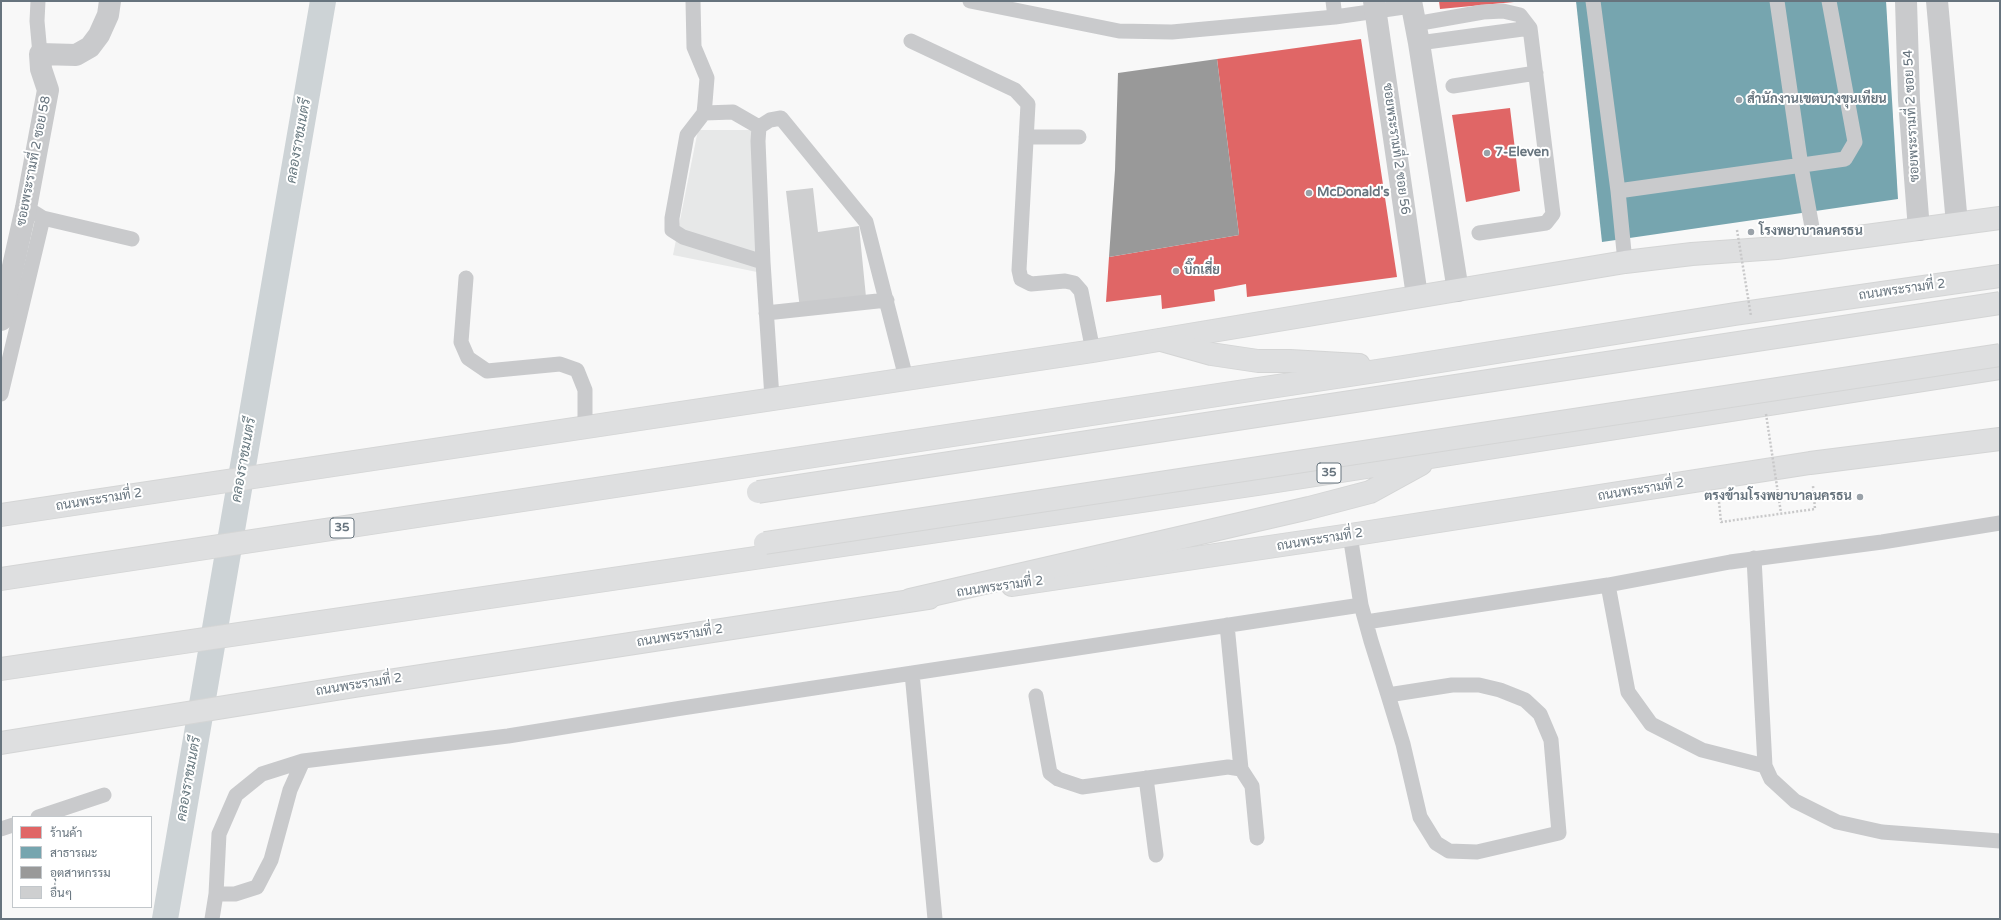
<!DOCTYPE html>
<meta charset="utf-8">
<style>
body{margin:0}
#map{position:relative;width:2001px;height:920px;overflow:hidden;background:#f8f8f8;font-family:"Varela Round",Sarabun,sans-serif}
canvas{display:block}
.frame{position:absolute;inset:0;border:2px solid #67747e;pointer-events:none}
.legend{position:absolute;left:12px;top:816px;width:140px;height:92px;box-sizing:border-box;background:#fff;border:1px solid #c2c7cb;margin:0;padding:5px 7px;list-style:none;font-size:12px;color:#67747e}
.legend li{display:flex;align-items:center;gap:8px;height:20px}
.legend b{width:20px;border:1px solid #c2c7cb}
</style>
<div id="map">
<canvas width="2001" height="920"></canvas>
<div class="frame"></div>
<ul class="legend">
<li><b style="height:11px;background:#e06666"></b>ร้านค้า</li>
<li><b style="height:11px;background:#76a5af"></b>สาธารณะ</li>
<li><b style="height:11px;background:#999"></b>อุตสาหกรรม</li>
<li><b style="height:11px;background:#cecfd0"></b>อื่นๆ</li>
</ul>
</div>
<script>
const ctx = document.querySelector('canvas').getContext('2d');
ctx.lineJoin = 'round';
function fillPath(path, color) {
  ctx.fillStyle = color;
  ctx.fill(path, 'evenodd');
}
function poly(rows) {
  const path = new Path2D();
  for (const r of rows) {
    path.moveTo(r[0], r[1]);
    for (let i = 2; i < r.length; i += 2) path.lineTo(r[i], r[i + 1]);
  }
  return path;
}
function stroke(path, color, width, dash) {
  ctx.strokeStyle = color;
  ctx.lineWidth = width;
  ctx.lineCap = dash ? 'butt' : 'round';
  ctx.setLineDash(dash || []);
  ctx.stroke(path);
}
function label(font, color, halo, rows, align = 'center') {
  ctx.font = font + ' "Varela Round",Sarabun,sans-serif';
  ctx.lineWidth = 4;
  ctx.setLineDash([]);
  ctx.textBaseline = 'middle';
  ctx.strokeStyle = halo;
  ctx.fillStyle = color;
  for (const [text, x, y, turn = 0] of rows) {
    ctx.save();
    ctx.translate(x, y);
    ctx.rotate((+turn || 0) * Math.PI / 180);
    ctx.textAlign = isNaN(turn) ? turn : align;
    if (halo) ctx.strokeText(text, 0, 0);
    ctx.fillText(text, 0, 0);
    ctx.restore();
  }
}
const built = poly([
 [698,130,753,130,757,272,673,255]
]);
const shops = poly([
 [1439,1,1514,1,1514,2,1440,9],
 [1361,39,1397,277,1247,297,1246,284,1214,290,1215,301,1162,309,1161,295,1106,302,1109,257,1239,235,1217,59],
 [1510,108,1520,191,1466,202,1452,115]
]);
const public = poly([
 [1576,1,1886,1,1898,199,1602,242]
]);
const industry = poly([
 [1217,59,1239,235,1109,257,1115,170,1118,73]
]);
const canal = poly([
 [165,919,323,1]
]);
const building = poly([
 [813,188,818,232,859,226,866,297,800,309,786,191]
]);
const path = poly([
 [1719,502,1721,522,1815,509,1813,486]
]);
const service = poly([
 [38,1,37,21,40,54],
 [693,1,694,47,707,78,705,103,704,113,687,135,672,218,672,230,683,237,763,262],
 [970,1,1119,31,1172,32,1335,17,1411,6],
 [1333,1,1335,17],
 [1593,1,1618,191,1625,262],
 [1777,1,1801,166,1815,244],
 [1415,24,1483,12,1503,11,1520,15,1530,28,1553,214,1546,223,1479,233],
 [911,41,1015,90,1028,104,1019,270,1021,279,1031,284,1065,281,1074,283,1081,291,1093,351],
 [1419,43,1530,28],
 [1453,86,1536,73],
 [704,113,733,112,759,127],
 [1026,137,1079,137],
 [1618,191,1845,159,1855,142,1829,1],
 [35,213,43,218,132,239],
 [466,278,461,342,468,358,487,371,560,364,577,370,585,390,585,427],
 [766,313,887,300],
 [1,394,43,218],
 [772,398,763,262,758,141,759,127,770,120,781,118,866,222,906,378],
 [1350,535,1361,605,1371,641,1388,695,1403,744,1420,817,1436,843,1449,851,1477,852,1559,833,1551,740,1540,714,1525,700,1500,690,1479,685,1452,685,1388,695],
 [1754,558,1765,766,1771,779,1795,801,1837,822,1882,832,2000,841],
 [1608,585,1628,692,1651,724,1702,750,1765,766],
 [1366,622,1608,585,1730,562,1882,542,2000,523],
 [1227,625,1241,769],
 [912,673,935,919],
 [1036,696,1050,773,1058,779,1082,787,1228,767,1241,769,1252,786,1257,838],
 [1146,778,1156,855],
 [38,817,104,795],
 [1,829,13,825],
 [216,894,219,834,236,795,262,774,303,761,508,736,682,708,1361,605],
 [212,919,216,894,235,894,257,887,271,860,290,790,303,761]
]);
const minor = poly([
 [1374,1,1417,296],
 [1411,1,1419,43,1458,291],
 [1,320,26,208,48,90,41,69,40,54,76,55,90,47,99,35,108,15,110,1]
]);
const tertiary = poly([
 [1906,1,1909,100,1919,230],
 [1937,1,1957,224]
]);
const secondary = poly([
 [1,515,1093,351,1625,262,1692,254,1777,248,2000,218],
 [1012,585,1350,535,1810,463,2000,439],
 [1,743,355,686,929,598]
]);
const trunk = poly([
 [1161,340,1211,354,1258,361,1290,361,1359,365],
 [1,579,1403,367,1735,314,2000,276],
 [910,600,1309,508,1370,492,1421,464],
 [1,669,1258,484,2000,368]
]);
const pathBridge = poly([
 [1737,230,1751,316],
 [1766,414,1781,513]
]);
const motorwayBridge = poly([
 [758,492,2000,303],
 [765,543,2000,355]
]);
const markers = [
 [1739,100,4,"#9aa2a9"],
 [1487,153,4,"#9aa2a9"],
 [1309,193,4,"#9aa2a9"],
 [1751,232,4,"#9aa2a9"],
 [1176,271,4,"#9aa2a9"],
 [1860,497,4,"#9aa2a9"]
];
const shields = [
 [1329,473,24],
 [342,528,24]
];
const shieldNames = [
 ["35",1329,473],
 ["35",342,528]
];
const poiNames = [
 ["สำนักงานเขตบางขุนเทียน",1747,100],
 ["7-Eleven",1495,153],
 ["McDonald's",1317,193],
 ["โรงพยาบาลนครธน",1759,232],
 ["บิ๊กเสี่ย",1184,271],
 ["ตรงข้ามโรงพยาบาลนครธน",1852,497,"right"]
];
const streetNames = [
 ["ซอยพระรามที่ 2 ซอย 54",1912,116,-93],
 ["ซอยพระรามที่ 2 ซอย 56",1396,149,82],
 ["ซอยพระรามที่ 2 ซอย 58",34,161,-79],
 ["ถนนพระรามที่ 2",1902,290,-8],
 ["ถนนพระรามที่ 2",1641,490,-9],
 ["ถนนพระรามที่ 2",99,500,-9],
 ["ถนนพระรามที่ 2",1320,540,-9],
 ["ถนนพระรามที่ 2",1000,587,-8],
 ["ถนนพระรามที่ 2",680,636,-9],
 ["ถนนพระรามที่ 2",359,685,-9]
];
const waterNames = [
 ["คลองราชมนตรี",299,141,-80],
 ["คลองราชมนตรี",244,460,-80],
 ["คลองราชมนตรี",189,779,-80]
];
fillPath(built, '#e7e8e8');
fillPath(shops, '#e06666');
fillPath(public, '#76a5af');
fillPath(industry, '#999');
stroke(canal, '#cdd3d6', 26);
fillPath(building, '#cecfd0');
stroke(secondary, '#d4d5d5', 24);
stroke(trunk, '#d4d5d5', 24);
stroke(path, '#c8c8c9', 2.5, [2, 2]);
stroke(service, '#c9cacc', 15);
stroke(minor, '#c9cacc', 22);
stroke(tertiary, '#c9cacc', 22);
stroke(secondary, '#dedfe0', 22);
stroke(trunk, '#dedfe0', 22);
stroke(motorwayBridge, '#d4d5d5', 24, []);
stroke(pathBridge, '#c8c8c9', 2.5, [2, 2]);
stroke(motorwayBridge, '#dedfe0', 22);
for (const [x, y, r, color] of markers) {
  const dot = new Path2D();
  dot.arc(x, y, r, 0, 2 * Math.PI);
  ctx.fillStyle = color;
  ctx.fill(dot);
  stroke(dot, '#fff', 1.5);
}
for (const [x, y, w] of shields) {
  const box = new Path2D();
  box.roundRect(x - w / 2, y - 10, w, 20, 3);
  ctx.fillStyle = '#fff';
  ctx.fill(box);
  stroke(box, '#67747e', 1);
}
label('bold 12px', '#67747e', null, shieldNames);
label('bold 13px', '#67747e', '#fff', poiNames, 'left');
label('13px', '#67747e', '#fff', streetNames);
label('italic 14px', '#67787f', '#fff', waterNames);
</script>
